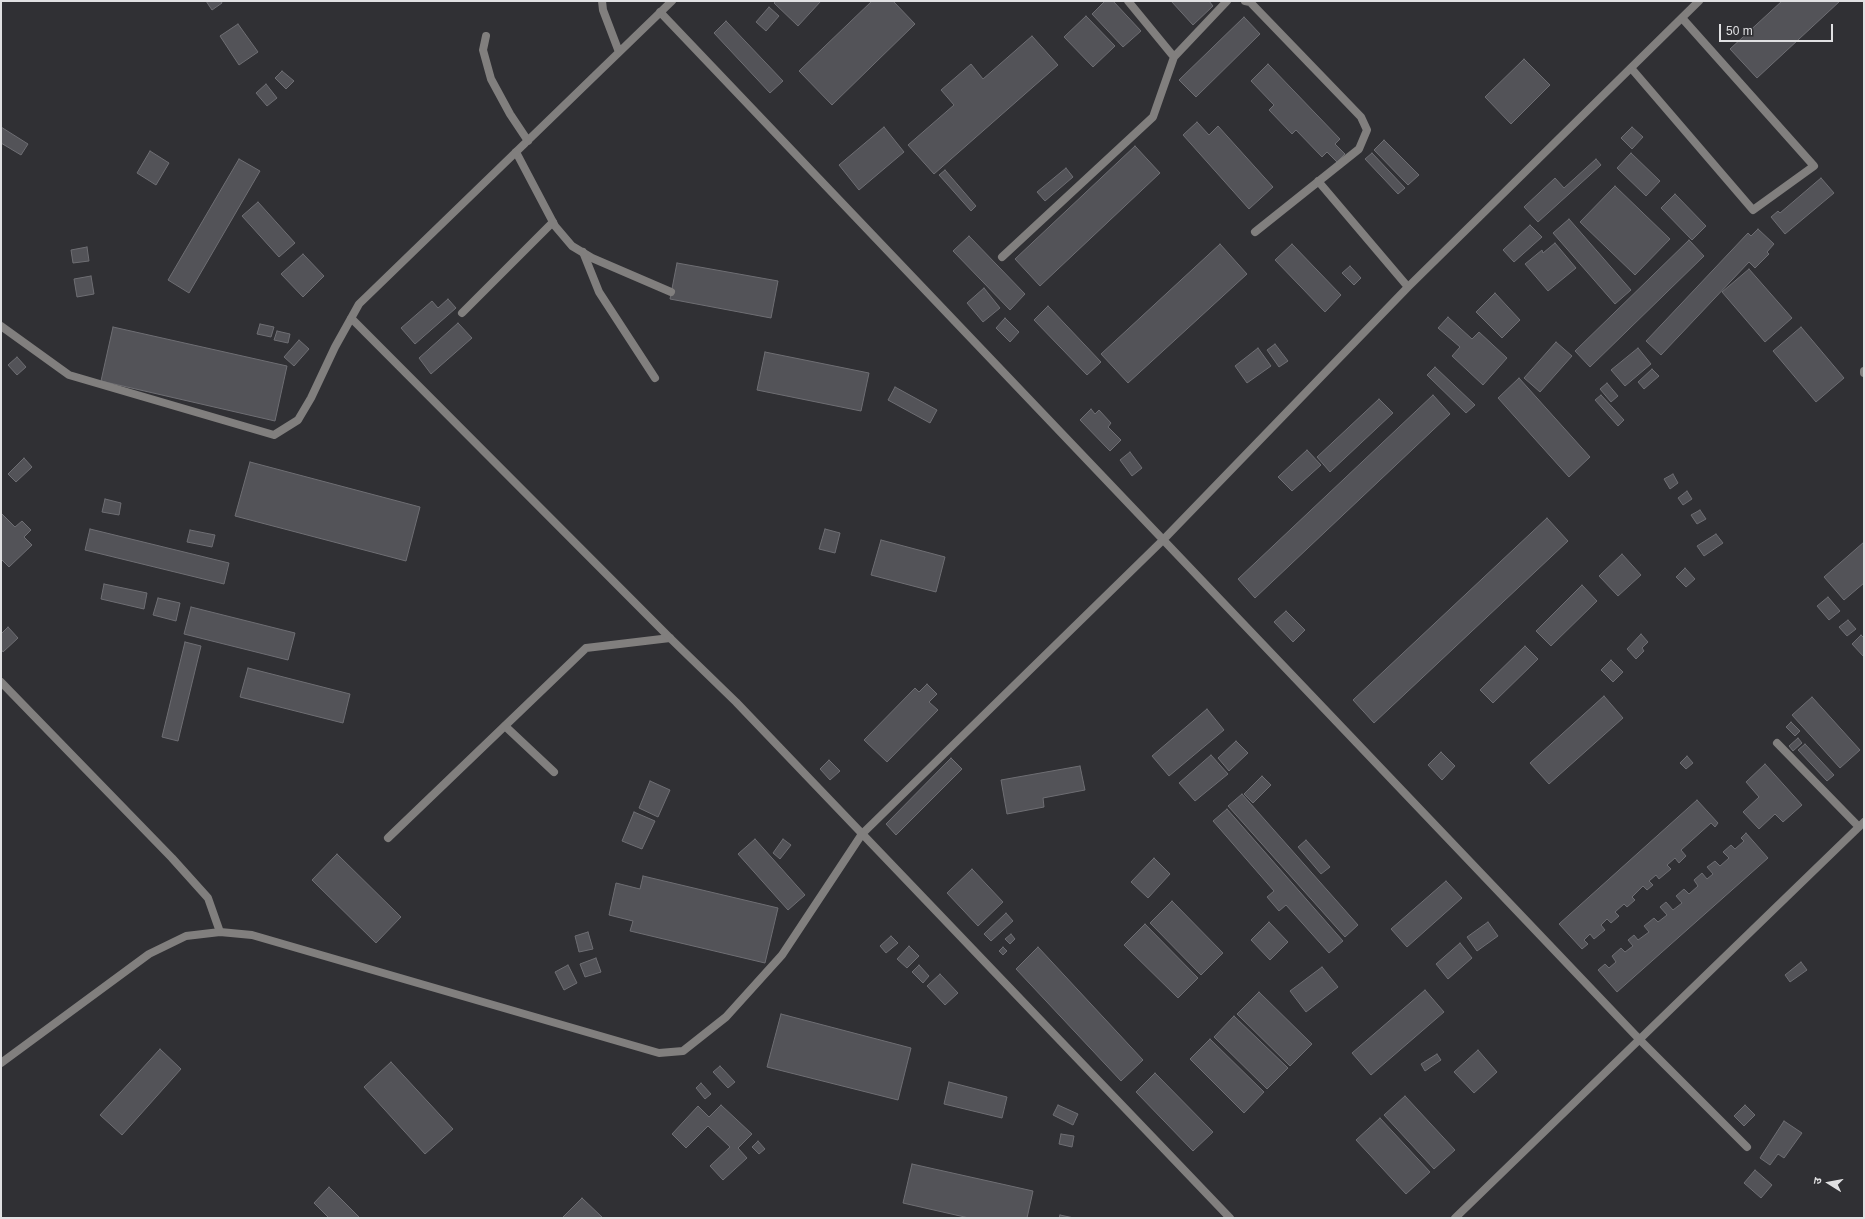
<!DOCTYPE html>
<meta charset="utf-8">
<style>
body{margin:0}
#map{position:relative;width:1865px;height:1219px;overflow:hidden;background:#303034;font-family:Helvetica,"Noto Sans Devanagari",sans-serif}
canvas{display:block}
.frame{position:absolute;inset:0;border:2px solid #e0e0e2;pointer-events:none}
.north{position:absolute;left:1809px;top:1163px;width:40px;height:40px;-webkit-text-stroke:3px #303034;paint-order:stroke;rotate:281deg;font-size:11px;font-weight:700;line-height:16px;text-align:center;color:#e0e0e2}
.north::after{content:'';display:block;margin:auto;width:14px;height:18px;background:#e0e0e2;clip-path:polygon(50% 0,100% 100%,50% 72%,0 100%)}
.scale{position:absolute;left:1719px;top:24px;width:114px;height:18px;box-sizing:border-box;border:2px solid #e0e0e2;border-top:0;padding-left:5px;font-size:12px;line-height:14px;white-space:nowrap;color:#e0e0e2;-webkit-text-stroke:3px #303034;paint-order:stroke}
</style>
<div id="map">
<canvas width="1865" height="1219"></canvas>
<div class="frame"></div>
<div class="north">उ</div>
<div class="scale">50 m</div>
</div>
<script>
const ctx = document.querySelector('canvas').getContext('2d');
ctx.lineJoin = 'round';
function fillPath(path, color) {
  ctx.fillStyle = color;
  ctx.fill(path, 'evenodd');
}
function poly(rows) {
  const path = new Path2D();
  for (const r of rows) {
    path.moveTo(r[0], r[1]);
    for (let i = 2; i < r.length; i += 2) path.lineTo(r[i], r[i + 1]);
  }
  return path;
}
function stroke(path, color, width, dash) {
  ctx.strokeStyle = color;
  ctx.lineWidth = width;
  ctx.lineCap = dash ? 'butt' : 'round';
  ctx.setLineDash(dash || []);
  ctx.stroke(path);
}
const building = poly([
 [206,1,221,1,222,3,212,10,206,1],
 [776,1,821,1,798,26,774,3,776,1],
 [872,1,893,1,915,24,832,105,799,71,872,1],
 [1105,1,1113,1,1141,31,1123,47,1092,14,1105,1],
 [1171,1,1209,1,1213,6,1193,25,1171,1],
 [1782,1,1840,1,1757,78,1730,49,1782,1],
 [769,7,779,16,766,31,756,22,769,7],
 [1086,16,1115,46,1093,67,1064,37,1086,16],
 [1244,17,1260,34,1196,97,1179,80,1244,17],
 [726,21,783,81,770,93,714,33,726,21],
 [238,24,258,52,239,65,220,36,238,24],
 [1032,36,1058,65,934,174,908,145,954,105,941,90,971,64,983,79,1032,36],
 [1524,59,1550,85,1511,124,1485,97,1524,59],
 [1268,64,1340,139,1335,144,1345,154,1337,162,1327,152,1322,157,1296,130,1292,134,1269,110,1274,105,1251,81,1268,64],
 [282,71,294,81,286,89,275,78,282,71],
 [266,84,277,98,267,106,256,93,266,84],
 [1197,122,1209,135,1218,126,1273,187,1249,209,1183,135,1197,122],
 [1,127,28,144,21,155,1,143,1,127],
 [884,127,904,152,859,190,839,165,884,127],
 [1632,127,1643,137,1632,149,1621,138,1632,127],
 [1384,140,1419,175,1408,185,1374,150,1384,140],
 [1135,146,1160,173,1040,286,1015,259,1135,146],
 [150,151,169,163,156,185,137,173,150,151],
 [1372,153,1405,188,1398,194,1365,159,1372,153],
 [1631,153,1660,181,1646,196,1617,168,1631,153],
 [239,159,260,171,189,293,168,280,239,159],
 [1596,159,1601,165,1538,222,1524,207,1555,178,1564,188,1596,159],
 [1066,168,1073,177,1045,201,1037,192,1066,168],
 [945,170,976,206,971,211,939,175,945,170],
 [1821,178,1834,193,1785,234,1771,217,1778,211,1780,213,1821,178],
 [1615,186,1670,239,1635,275,1580,222,1615,186],
 [1675,194,1706,226,1692,240,1661,208,1675,194],
 [258,202,295,243,279,257,242,216,258,202],
 [1569,219,1631,290,1615,304,1553,233,1569,219],
 [1530,225,1542,237,1514,262,1503,250,1530,225],
 [1758,229,1774,244,1767,252,1769,254,1755,268,1749,262,1661,355,1646,341,1748,233,1751,236,1758,229],
 [969,236,1025,294,1010,310,953,251,969,236],
 [1689,240,1704,256,1590,367,1575,351,1689,240],
 [1555,243,1576,268,1548,291,1525,264,1542,250,1543,253,1555,243],
 [1220,244,1247,274,1128,383,1101,354,1220,244],
 [1292,244,1341,295,1325,312,1275,260,1292,244],
 [87,247,89,261,73,263,71,250,87,247],
 [303,254,324,276,303,297,281,274,303,254],
 [677,263,778,281,771,318,670,299,677,263],
 [1350,266,1361,278,1354,285,1342,273,1350,266],
 [1749,269,1792,318,1765,342,1722,292,1749,269],
 [91,276,94,294,77,297,74,279,91,276],
 [984,288,1000,308,983,322,967,303,984,288],
 [1495,293,1520,320,1502,338,1476,312,1495,293],
 [448,299,456,308,415,344,401,328,432,301,438,308,448,299],
 [1048,306,1101,362,1087,375,1034,320,1048,306],
 [1448,317,1472,339,1479,332,1507,358,1483,385,1452,356,1460,347,1438,328,1448,317],
 [1005,318,1019,332,1010,342,996,328,1005,318],
 [458,323,472,338,431,374,419,358,458,323],
 [260,324,274,327,271,337,257,334,260,324],
 [113,327,287,366,275,421,101,381,113,327],
 [1801,327,1844,378,1816,402,1773,351,1801,327],
 [277,331,290,334,288,343,274,340,277,331],
 [299,340,309,349,294,366,284,357,299,340],
 [1556,342,1572,356,1540,392,1524,378,1556,342],
 [1275,344,1288,361,1279,367,1267,350,1275,344],
 [1258,348,1271,366,1247,383,1235,366,1258,348],
 [1638,348,1651,364,1625,386,1611,370,1638,348],
 [765,352,869,373,861,411,757,390,765,352],
 [17,357,26,367,17,375,8,365,17,357],
 [1435,367,1475,405,1466,413,1427,375,1435,367],
 [1652,369,1659,376,1644,389,1638,382,1652,369],
 [1519,378,1590,457,1569,477,1498,398,1519,378],
 [1607,383,1618,396,1611,402,1600,389,1607,383],
 [895,387,937,410,930,423,888,400,895,387],
 [1433,395,1450,414,1255,598,1238,579,1433,395],
 [1601,395,1624,420,1618,426,1595,400,1601,395],
 [1379,399,1393,413,1330,472,1317,457,1379,399],
 [1091,409,1095,414,1099,410,1111,423,1108,427,1121,440,1110,451,1080,420,1091,409],
 [1307,450,1321,465,1292,491,1278,477,1307,450],
 [1130,452,1142,468,1132,476,1120,460,1130,452],
 [24,458,32,467,16,482,8,474,24,458],
 [250,462,420,507,406,561,235,516,250,462],
 [1673,474,1678,483,1670,489,1664,479,1673,474],
 [1687,491,1692,499,1683,505,1678,498,1687,491],
 [105,499,121,503,119,515,102,512,105,499],
 [1700,510,1706,519,1697,524,1691,515,1700,510],
 [1,513,15,527,22,521,31,530,24,537,32,545,9,567,1,559,1,513],
 [1547,518,1568,541,1374,723,1353,700,1547,518],
 [90,529,229,563,224,584,85,550,90,529],
 [825,529,840,533,835,553,819,549,825,529],
 [190,530,215,535,212,547,187,542,190,530],
 [1716,534,1723,543,1704,556,1697,546,1716,534],
 [881,540,945,557,936,592,871,575,881,540],
 [1864,542,1864,583,1844,600,1824,577,1864,542],
 [1622,554,1641,575,1618,596,1599,576,1622,554],
 [1685,568,1695,579,1686,587,1676,577,1685,568],
 [104,584,147,593,144,609,101,599,104,584],
 [1582,585,1597,601,1551,646,1536,631,1582,585],
 [1828,597,1840,611,1829,620,1817,606,1828,597],
 [158,598,180,603,176,621,153,615,158,598],
 [191,607,295,633,288,660,184,634,191,607],
 [1286,611,1305,630,1293,642,1274,622,1286,611],
 [1848,620,1856,629,1847,636,1839,627,1848,620],
 [8,627,18,638,3,652,1,649,1,634,8,627],
 [1641,634,1648,642,1642,648,1644,651,1636,659,1627,649,1641,634],
 [1861,635,1864,638,1864,657,1852,644,1861,635],
 [185,642,201,646,178,741,162,737,185,642],
 [1525,646,1538,659,1493,703,1480,690,1525,646],
 [1611,660,1623,672,1613,682,1601,670,1611,660],
 [248,668,350,694,343,723,240,697,248,668],
 [927,684,937,694,929,702,938,710,887,762,864,740,915,688,919,692,927,684],
 [1604,696,1623,718,1549,784,1530,763,1604,696],
 [1812,697,1860,750,1840,768,1792,715,1812,697],
 [1207,709,1224,730,1169,776,1152,756,1207,709],
 [1791,722,1800,731,1795,736,1786,727,1791,722],
 [1798,738,1802,743,1793,751,1789,746,1798,738],
 [1236,741,1248,753,1229,771,1218,758,1236,741],
 [1805,744,1834,775,1827,781,1798,750,1805,744],
 [1441,752,1455,766,1442,780,1428,765,1441,752],
 [1211,755,1228,774,1195,801,1179,783,1211,755],
 [1687,756,1693,763,1686,769,1680,763,1687,756],
 [951,758,962,769,896,835,886,824,951,758],
 [829,760,840,771,830,780,820,769,829,760],
 [1765,764,1802,805,1783,822,1775,814,1759,829,1743,812,1759,797,1746,782,1765,764],
 [1080,766,1085,790,1043,798,1044,807,1007,814,1001,780,1080,766],
 [1262,776,1271,785,1253,803,1244,794,1262,776],
 [650,781,670,790,658,817,639,808,650,781],
 [1242,794,1358,925,1345,937,1228,806,1242,794],
 [1697,800,1718,823,1715,827,1711,823,1681,850,1686,856,1679,863,1675,858,1667,865,1671,869,1659,879,1656,875,1649,881,1653,885,1647,890,1643,886,1632,897,1635,900,1627,907,1624,904,1615,912,1619,916,1611,923,1607,919,1601,925,1605,930,1594,939,1590,934,1584,940,1588,944,1582,949,1559,924,1697,800],
 [1227,809,1343,941,1329,953,1286,905,1279,911,1267,897,1274,891,1213,821,1227,809],
 [634,812,655,821,642,849,622,841,634,812],
 [1746,833,1768,858,1617,992,1598,970,1605,964,1609,968,1616,962,1612,956,1621,948,1625,952,1633,946,1628,940,1634,935,1638,940,1649,932,1644,926,1654,918,1658,922,1667,915,1660,907,1666,902,1673,910,1682,903,1676,896,1684,889,1689,894,1698,886,1694,880,1702,873,1707,879,1713,874,1707,867,1715,861,1720,866,1729,858,1723,852,1731,845,1735,849,1744,841,1741,838,1746,833],
 [755,839,805,895,788,910,738,854,755,839],
 [783,839,791,845,780,859,773,853,783,839],
 [1306,840,1330,867,1321,874,1298,847,1306,840],
 [337,854,401,917,376,943,312,880,337,854],
 [1154,858,1170,874,1148,898,1131,882,1154,858],
 [972,869,1003,902,978,926,947,893,972,869],
 [643,876,778,908,765,963,630,931,633,921,609,915,616,883,640,889,643,876],
 [1446,881,1462,898,1407,947,1391,929,1446,881],
 [1172,901,1223,953,1201,975,1150,923,1172,901],
 [1006,913,1013,921,991,941,984,934,1006,913],
 [1269,922,1288,942,1270,960,1251,940,1269,922],
 [1488,922,1498,936,1477,951,1467,937,1488,922],
 [1145,924,1198,978,1178,998,1124,945,1145,924],
 [588,932,593,949,579,952,575,936,588,932],
 [1011,934,1015,939,1010,944,1005,939,1011,934],
 [891,936,898,943,886,953,880,946,891,936],
 [1460,943,1472,958,1448,979,1436,964,1460,943],
 [909,946,919,956,907,968,897,959,909,946],
 [1003,947,1007,951,1003,955,999,951,1003,947],
 [1038,947,1143,1060,1121,1081,1016,969,1038,947],
 [596,958,601,972,585,977,580,964,596,958],
 [1801,962,1807,970,1790,982,1785,975,1801,962],
 [568,965,577,983,564,990,555,972,568,965],
 [919,965,929,976,923,983,912,972,919,965],
 [1322,967,1338,987,1306,1012,1290,991,1322,967],
 [940,974,958,993,945,1005,927,986,940,974],
 [1425,990,1444,1012,1371,1075,1352,1053,1425,990],
 [1259,992,1312,1044,1290,1066,1237,1014,1259,992],
 [781,1014,911,1048,898,1100,767,1067,781,1014],
 [1234,1016,1288,1068,1267,1089,1214,1037,1234,1016],
 [1210,1039,1264,1092,1244,1113,1190,1059,1210,1039],
 [160,1049,181,1069,122,1135,100,1115,160,1049],
 [1478,1050,1497,1072,1474,1093,1454,1072,1478,1050],
 [1437,1054,1441,1060,1425,1071,1421,1064,1437,1054],
 [391,1062,453,1129,425,1154,364,1087,391,1062],
 [720,1066,735,1082,728,1088,713,1072,720,1066],
 [1155,1073,1213,1132,1193,1151,1136,1092,1155,1073],
 [949,1082,1007,1097,1002,1118,944,1104,949,1082],
 [701,1083,711,1094,705,1099,696,1088,701,1083],
 [1405,1096,1455,1150,1434,1169,1384,1115,1405,1096],
 [721,1105,752,1134,738,1148,747,1158,723,1180,710,1166,730,1147,708,1126,686,1148,672,1134,698,1106,709,1117,721,1105],
 [1058,1105,1078,1114,1073,1125,1053,1115,1058,1105],
 [1745,1105,1755,1115,1744,1126,1734,1116,1745,1105],
 [1380,1118,1430,1172,1406,1194,1356,1140,1380,1118],
 [1784,1121,1802,1133,1784,1158,1778,1154,1770,1165,1760,1158,1784,1121],
 [1061,1134,1074,1136,1072,1147,1059,1144,1061,1134],
 [758,1141,765,1149,759,1154,752,1147,758,1141],
 [912,1164,1033,1191,1027,1218,969,1218,903,1203,912,1164],
 [1755,1170,1772,1185,1761,1198,1744,1183,1755,1170],
 [329,1187,360,1218,329,1218,314,1203,329,1187],
 [582,1198,603,1218,562,1218,582,1198],
 [1060,1215,1074,1218,1059,1218,1060,1215]
]);
const lane = poly([
 [516,152,555,226,572,246,592,258,671,292],
 [388,838,586,648,670,638]
]);
const street = poly([
 [602,1,603,10,619,52],
 [1128,1,1174,57],
 [1245,1,1250,2,1361,117,1367,130,1359,149,1255,232],
 [660,12,1640,1040,1747,1147],
 [486,36,483,50,491,79,510,114,528,141],
 [1631,68,1753,210,1814,166,1682,18],
 [1318,181,1408,287],
 [583,252,599,292,655,378],
 [1002,257,1153,117,1174,57,1227,1],
 [462,313,553,222],
 [351,318,670,638,736,702,1230,1218],
 [1,326,69,375,274,435,298,420,311,398,335,347,359,304,672,1],
 [1864,371,1864,373],
 [1,682,172,858,208,898,220,932],
 [505,726,554,772],
 [1777,743,1859,827],
 [1,1063,149,954,186,936,220,932,252,935,659,1053,683,1051,726,1017,782,955,862,834,1164,539,1408,287,1699,1],
 [1455,1218,1864,822]
]);
fillPath(building, '#535358');
stroke(building, '#6e6e73', 1);
stroke(lane, '#817f7e', 8);
stroke(street, '#817f7e', 8);
</script>
